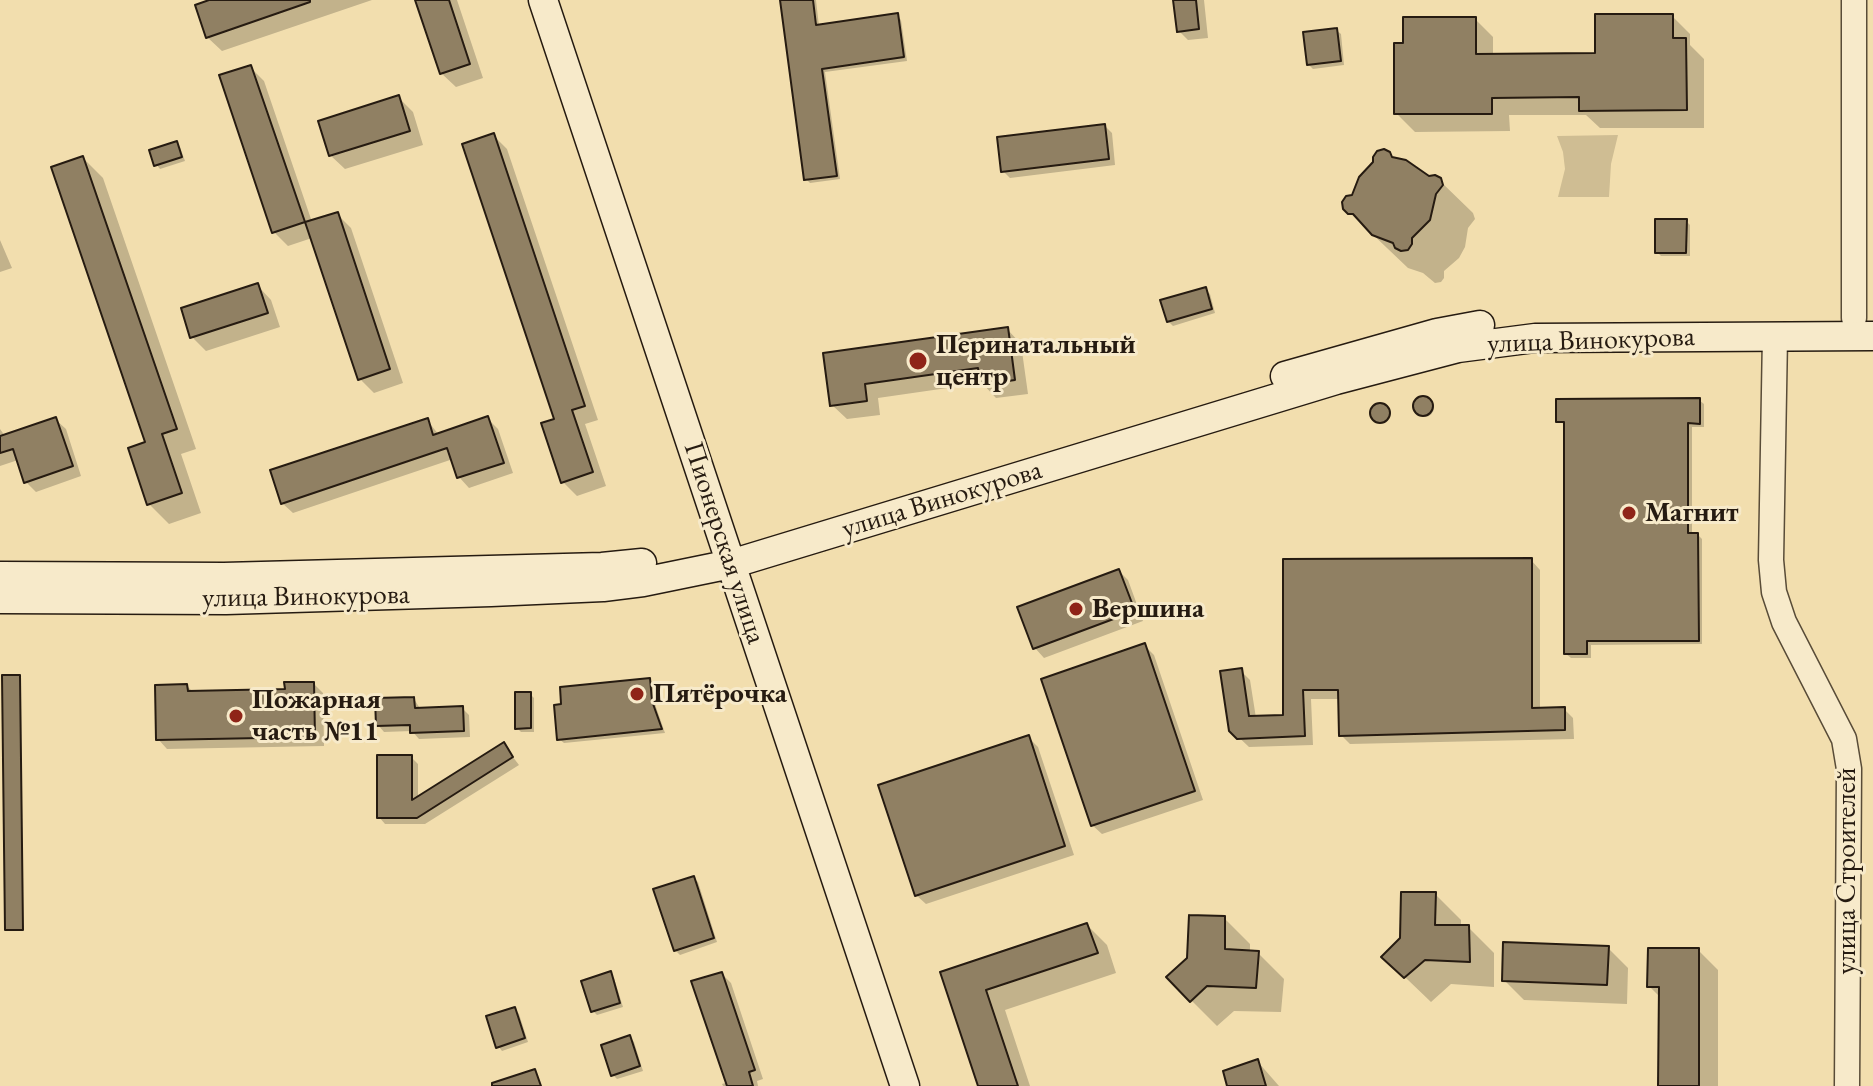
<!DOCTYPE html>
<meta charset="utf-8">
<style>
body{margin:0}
canvas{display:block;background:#f2deae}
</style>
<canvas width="1873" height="1086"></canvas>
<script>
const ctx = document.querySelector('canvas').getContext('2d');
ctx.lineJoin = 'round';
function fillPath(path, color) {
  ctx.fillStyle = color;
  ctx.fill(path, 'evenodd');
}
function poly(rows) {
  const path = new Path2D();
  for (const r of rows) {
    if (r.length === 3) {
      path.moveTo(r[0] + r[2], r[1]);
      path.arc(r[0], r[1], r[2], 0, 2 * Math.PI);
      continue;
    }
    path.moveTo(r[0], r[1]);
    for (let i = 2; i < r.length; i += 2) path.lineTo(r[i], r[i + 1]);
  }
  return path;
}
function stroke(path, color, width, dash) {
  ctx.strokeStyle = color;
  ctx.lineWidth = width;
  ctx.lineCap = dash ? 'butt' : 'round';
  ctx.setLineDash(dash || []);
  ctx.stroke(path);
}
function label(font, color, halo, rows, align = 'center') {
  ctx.font = font + ' "EB Garamond",serif';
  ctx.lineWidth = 6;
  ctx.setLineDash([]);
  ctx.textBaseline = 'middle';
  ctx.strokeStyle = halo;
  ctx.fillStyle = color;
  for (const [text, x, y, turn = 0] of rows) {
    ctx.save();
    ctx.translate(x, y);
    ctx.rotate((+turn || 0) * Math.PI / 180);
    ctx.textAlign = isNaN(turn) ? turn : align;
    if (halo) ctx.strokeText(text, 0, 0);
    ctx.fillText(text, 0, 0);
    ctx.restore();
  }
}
const green = poly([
 [1618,135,1611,164,1609,197,1558,197,1565,169,1563,152,1557,136]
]);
const shadow = poly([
 [216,0,372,0,222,51,207,37],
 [417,0,457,0,483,78,456,87,441,73],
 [782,0,816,0,819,26,897,16,901,20,907,61,825,72,840,179,810,183,806,179],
 [1175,0,1204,0,1208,38,1188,40,1179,31],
 [1672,16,1690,34,1690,45,1704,59,1704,128,1600,128,1586,115,1509,115,1510,131,1415,132,1396,113,1405,45,1475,19,1493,37,1493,56,1597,55],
 [1336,30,1341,34,1344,65,1313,69,1308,64],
 [250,67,264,81,312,222,337,214,351,228,403,383,374,393,360,379,312,238,288,246,274,232],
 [399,98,413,112,423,145,345,169,330,155],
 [1105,126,1112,133,1115,165,1010,178,1003,171],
 [493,135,507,149,598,420,585,424,606,486,577,496,562,481,556,420],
 [176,143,180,147,185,161,160,169,156,164],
 [1389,154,1395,160,1429,178,1439,180,1473,213,1475,219,1468,228,1465,247,1459,258,1444,271,1444,278,1441,282,1435,283,1423,273,1408,268,1345,208],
 [83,158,103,178,196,449,181,454,201,513,169,524,149,504,148,443],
 [1686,221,1690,225,1690,256,1661,256,1657,252],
 [0,240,12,268,0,272],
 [257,285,271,300,280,327,206,351,192,337],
 [1205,289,1210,294,1215,313,1173,326,1168,321],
 [1007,329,1021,344,1028,394,996,398,982,383,878,398,880,415,847,419,832,405,825,355],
 [1425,408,9],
 [1699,400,1704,404,1704,427,1692,427,1692,535,1698,535,1702,539,1702,644,1591,645,1591,658,1571,658,1566,654,1566,425,1558,421],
 [1381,414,9],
 [488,419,498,429,513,473,469,488,459,477,453,459,293,513,282,503,427,420,439,435],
 [56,420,66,429,81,476,36,492,26,482,18,460,0,466,0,429,5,436],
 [1531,560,1540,570,1540,710,1564,709,1573,718,1574,739,1350,744,1341,735,1340,699,1311,699,1313,745,1249,747,1231,730,1241,671,1250,680,1256,718,1285,717,1285,561],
 [1119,571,1128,580,1143,621,1044,658,1035,648,1020,608],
 [1145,646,1154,655,1203,800,1102,834,1092,825],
 [19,677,23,930,9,931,7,929],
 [649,680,653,685,656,707,665,733,564,743,559,739],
 [314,684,323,693,324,746,167,749,158,739,187,686,194,693,287,691],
 [530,694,534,698,534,732,521,732,517,728],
 [414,699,421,710,462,708,469,715,470,737,419,739,412,731,384,732,378,725],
 [1028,737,1038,747,1074,855,926,904,916,895],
 [503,744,519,765,425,824,385,824,379,817,411,757,418,764,418,798],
 [693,878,698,882,717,942,680,955,675,950],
 [1435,894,1461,920,1461,927,1468,927,1494,953,1494,987,1451,984,1431,1002,1384,957,1402,939],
 [1224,918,1250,944,1250,952,1258,953,1284,979,1281,1012,1234,1011,1217,1026,1168,977,1189,959],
 [1087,925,1107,945,1116,973,1005,1010,1030,1086,980,1086,942,973],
 [1608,948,1628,968,1627,1004,1524,1000,1504,980],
 [1698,950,1718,970,1718,1086,1660,1086,1661,998,1649,986],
 [610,974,614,978,623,1007,597,1015,593,1011],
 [722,974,731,983,763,1079,757,1081,758,1086,723,1086,722,1084,728,1082],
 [515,1009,519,1014,528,1042,502,1051,498,1046],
 [630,1037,634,1042,643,1071,617,1079,613,1075],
 [1258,1062,1279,1086,1229,1086]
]);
const building = poly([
 [209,0,310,0,310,2,206,38,195,5,209,0],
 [415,0,449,0,470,64,440,74,415,0],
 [780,0,813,0,816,25,898,13,904,57,822,69,837,176,804,180,780,0],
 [1173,0,1196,0,1199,29,1177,32,1173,0],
 [1595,14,1673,14,1673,38,1686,38,1687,110,1579,111,1579,97,1492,98,1492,114,1394,114,1394,43,1403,43,1403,17,1476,17,1476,54,1595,53,1595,14],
 [1337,28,1341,61,1307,65,1303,32,1337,28],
 [251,65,305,222,272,233,219,75,251,65],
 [399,95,410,131,329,156,318,121,399,95],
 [1105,124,1109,159,1001,172,997,137,1105,124],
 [494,133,585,406,572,410,593,472,561,483,541,423,554,419,462,144,494,133],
 [177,141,182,157,154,166,149,150,177,141],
 [1384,149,1390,152,1392,157,1406,160,1429,176,1435,175,1441,178,1443,185,1436,194,1430,220,1412,238,1412,244,1408,250,1401,251,1395,248,1393,243,1372,235,1353,214,1348,214,1343,209,1342,202,1346,196,1352,195,1359,177,1373,162,1373,157,1377,151,1384,149],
 [83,156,177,429,162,434,182,493,147,505,128,448,145,442,51,167,83,156],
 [338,212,390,369,358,380,305,222,338,212],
 [1655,219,1687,219,1686,253,1655,253,1655,219],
 [258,283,268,313,190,338,181,308,258,283],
 [1206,287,1212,309,1167,322,1160,300,1206,287],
 [1008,327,1015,380,980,385,978,368,865,384,867,401,830,406,823,353,1008,327],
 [1423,406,10],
 [1700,398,1700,424,1688,423,1688,533,1698,533,1699,641,1587,641,1587,654,1564,654,1564,422,1556,422,1556,399,1700,398],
 [1380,413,10],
 [488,416,504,463,457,478,447,448,281,504,270,470,428,418,433,435,488,416],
 [56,417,73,466,24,483,13,449,0,453,0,436,56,417],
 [1532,558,1532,708,1565,707,1565,730,1339,736,1338,690,1303,690,1305,736,1237,739,1229,731,1220,671,1242,668,1249,716,1283,715,1283,559,1532,558],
 [1119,569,1135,611,1033,649,1017,607,1119,569],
 [1145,643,1195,791,1091,826,1041,679,1145,643],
 [2,675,20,675,23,930,5,930,2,675],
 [650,678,652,701,662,729,557,740,554,705,561,704,560,687,650,678],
 [284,682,314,682,315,737,156,740,155,685,187,684,188,691,285,689,284,682],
 [515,692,531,692,531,728,515,729,515,692],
 [414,697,415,708,463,706,464,731,410,733,410,725,376,726,375,698,414,697],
 [1029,735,1065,846,915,896,878,785,1029,735],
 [504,742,513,757,417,818,377,818,377,755,412,755,412,800,504,742],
 [694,876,714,938,674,951,653,889,694,876],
 [1401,892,1436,892,1435,925,1469,925,1470,962,1425,960,1404,978,1381,957,1400,938,1401,892],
 [1189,915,1225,916,1225,949,1259,951,1256,988,1207,986,1190,1002,1166,977,1187,958,1189,915],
 [1087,923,1098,953,986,990,1018,1086,978,1086,940,972,1087,923],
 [1503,942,1609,946,1607,985,1502,981,1503,942],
 [1648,948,1699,948,1699,1086,1658,1086,1659,987,1647,987,1648,948],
 [611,971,620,1003,591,1012,581,981,611,971],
 [722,972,755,1070,749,1072,753,1086,727,1086,691,981,722,972],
 [515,1007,525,1038,496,1048,486,1016,515,1007],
 [630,1035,640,1066,611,1076,601,1045,630,1035],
 [1258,1059,1266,1086,1227,1086,1223,1071,1258,1059],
 [535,1069,541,1086,492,1086,492,1083,535,1069]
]);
const tertiary = poly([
 [1854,0,1854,318],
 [1775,336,1771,560,1774,592,1784,622,1844,739,1849,769,1847,1086]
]);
const secondary = poly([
 [543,0,905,1086],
 [1285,376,1437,333,1480,325],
 [0,576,224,577,602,567,642,563],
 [0,599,226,600,491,592,603,587,643,582,731,564,1336,380,1458,348,1535,338,1873,336]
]);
const markers = [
 [918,361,10,"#8f2418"],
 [1629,513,8,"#8f2418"],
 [1076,609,8,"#8f2418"],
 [637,694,8,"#8f2418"],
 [236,716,8,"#8f2418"]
];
const streetNames = [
 ["улица Винокурова",1591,341,-2],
 ["улица Винокурова",942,500,-17],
 ["Пионерская улица",724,543,72],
 ["улица Винокурова",306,597,-1],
 ["улица Строителей",1847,871,-90]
];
const poiNames = [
 ["Перинатальный",936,345],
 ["центр",936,377],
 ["Магнит",1645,513],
 ["Вершина",1092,609],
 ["Пятёрочка",653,694],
 ["Пожарная",252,700],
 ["часть №11",252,732]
];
fillPath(green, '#cfbd93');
fillPath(shadow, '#0003');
fillPath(building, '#908063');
stroke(building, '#261b11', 2);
stroke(tertiary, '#594c38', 27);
stroke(secondary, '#261b11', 31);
stroke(tertiary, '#f7eaca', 24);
stroke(secondary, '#f7eaca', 28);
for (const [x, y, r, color] of markers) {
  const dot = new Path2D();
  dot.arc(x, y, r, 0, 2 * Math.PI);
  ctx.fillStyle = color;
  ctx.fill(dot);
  stroke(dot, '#f7eaca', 3);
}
label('28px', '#261b11', '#f7eaca', streetNames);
label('bold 28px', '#261b11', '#f7eaca', poiNames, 'left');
</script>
